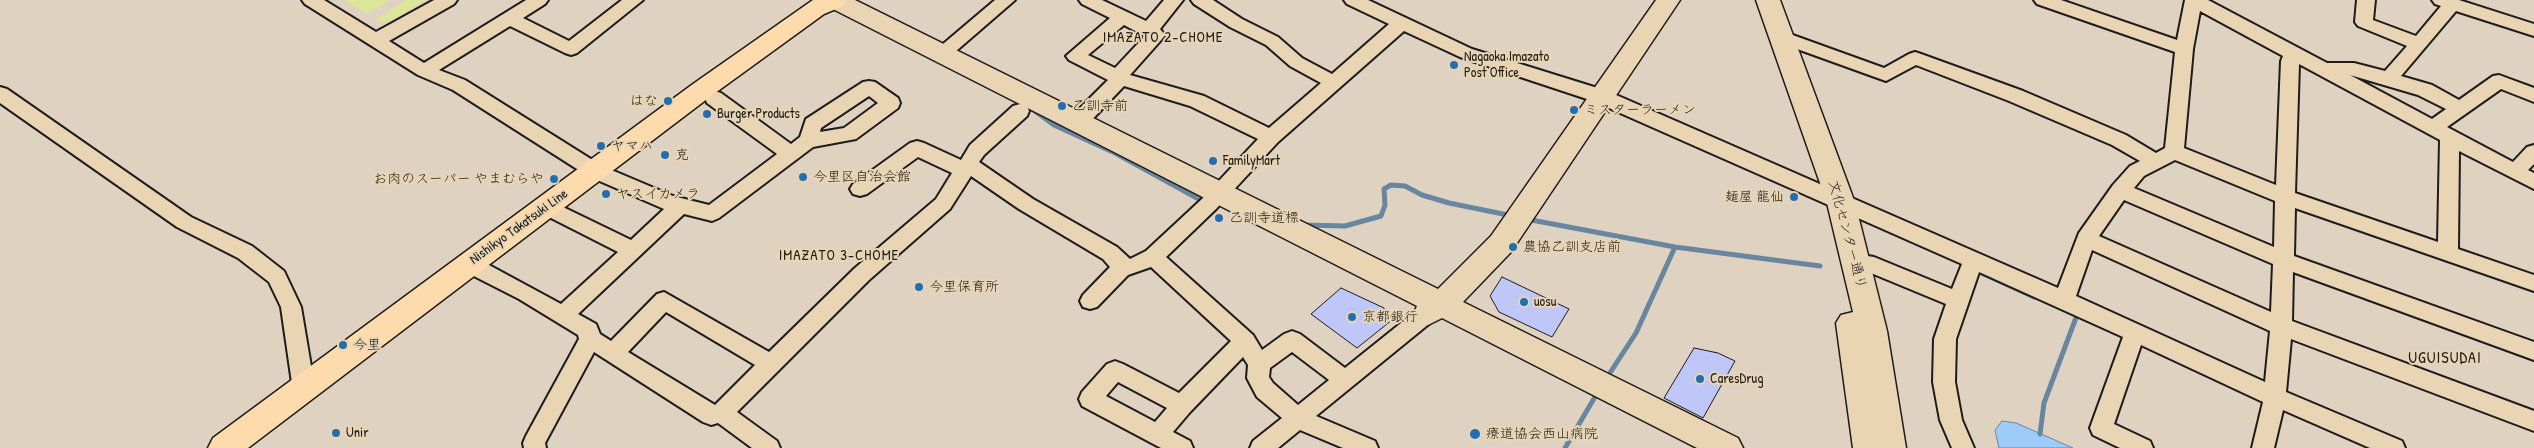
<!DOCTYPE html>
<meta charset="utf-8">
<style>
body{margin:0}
canvas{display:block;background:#e0d2c1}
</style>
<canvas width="2534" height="448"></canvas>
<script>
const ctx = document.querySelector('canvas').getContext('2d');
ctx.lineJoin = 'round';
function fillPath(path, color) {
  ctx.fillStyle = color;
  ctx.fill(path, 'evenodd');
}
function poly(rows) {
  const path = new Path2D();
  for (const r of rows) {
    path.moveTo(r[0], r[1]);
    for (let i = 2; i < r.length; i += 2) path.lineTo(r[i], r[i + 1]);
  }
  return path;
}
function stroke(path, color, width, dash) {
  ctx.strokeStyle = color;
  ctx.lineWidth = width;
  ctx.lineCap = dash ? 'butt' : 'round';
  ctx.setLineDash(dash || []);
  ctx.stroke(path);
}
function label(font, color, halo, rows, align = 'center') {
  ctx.font = font + ' "Patrick Hand","Klee One",sans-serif';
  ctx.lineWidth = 4;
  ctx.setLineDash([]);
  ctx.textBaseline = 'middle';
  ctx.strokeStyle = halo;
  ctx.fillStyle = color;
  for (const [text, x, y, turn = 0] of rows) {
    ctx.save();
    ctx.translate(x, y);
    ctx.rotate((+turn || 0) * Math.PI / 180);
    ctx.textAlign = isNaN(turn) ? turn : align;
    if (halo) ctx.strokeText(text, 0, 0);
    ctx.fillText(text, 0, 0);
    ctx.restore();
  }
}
const green = poly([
 [344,0,390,0,367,14],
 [406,0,426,0,392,20,380,22,375,20]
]);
const water = poly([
 [2002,421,2016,423,2073,448,1999,448,1995,430,2002,421]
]);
const stream = poly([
 [1032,109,1054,125,1115,153,1206,203],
 [1526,219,1675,247,1820,266],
 [1304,225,1345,226,1381,216,1385,205,1384,189,1391,185,1405,186,1422,195,1449,203,1513,216],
 [1973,269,2034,297],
 [1606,379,1636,333,1675,247],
 [2040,434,2044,403,2077,315],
 [1565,448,1599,390]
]);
const building = poly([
 [1502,277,1569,309,1552,337,1499,312,1490,296,1502,277],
 [1341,288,1384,308,1386,316,1392,320,1357,348,1311,314,1341,288],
 [1694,348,1718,353,1735,361,1703,418,1664,398,1694,348]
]);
const street = poly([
 [302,0,324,0,376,32,434,0,457,0,454,4,389,41,424,63,526,0,548,0,545,4,523,18,569,41,622,0,643,0,577,53,571,55,565,53,510,26,439,70,465,80,602,166,673,196,709,205,777,154,707,103,705,98,707,93,714,91,721,93,791,144,800,137,806,119,863,82,869,81,875,82,898,98,900,103,898,108,856,139,813,147,719,218,712,221,684,214,578,314,596,324,600,334,611,341,657,294,664,292,769,352,855,268,936,199,952,173,918,157,867,194,860,196,853,194,850,189,853,184,910,143,917,141,924,143,961,160,970,145,1013,106,1020,104,1027,106,1029,111,1027,116,984,155,979,162,1033,199,1117,247,1130,259,1146,251,1202,199,1258,139,1190,106,1124,86,1085,127,1078,129,1071,127,1069,122,1071,117,1108,80,1069,60,1066,56,1110,18,1082,4,1079,0,1102,0,1146,21,1164,0,1183,0,1160,29,1165,35,1162,39,1130,75,1204,96,1269,128,1321,83,1290,66,1266,45,1230,27,1194,4,1191,0,1213,0,1242,19,1278,37,1302,58,1332,74,1389,24,1347,4,1344,0,1368,0,1472,49,1607,91,2058,288,2079,233,2113,185,2130,166,2140,161,2112,145,2009,101,1916,65,1886,81,1775,41,1772,37,1775,33,1787,33,1884,68,1909,54,1915,52,1921,54,2023,91,2126,135,2156,153,2165,148,2175,52,2037,4,2034,0,2061,0,2177,40,2185,0,2208,0,2327,63,2354,63,2385,71,2407,46,2358,26,2355,22,2357,0,2375,0,2373,20,2416,36,2441,6,2435,4,2432,0,2459,0,2534,24,2534,36,2456,11,2401,76,2432,85,2459,100,2493,76,2499,75,2534,88,2534,102,2501,89,2447,127,2513,162,2527,147,2534,145,2534,164,2528,170,2534,173,2534,189,2459,151,2458,249,2534,275,2534,291,2295,208,2294,256,2534,342,2534,360,2293,272,2292,321,2534,411,2534,431,2291,339,2286,392,2402,441,2405,448,2370,448,2283,410,2274,448,2252,448,2263,402,2141,345,2114,424,2150,441,2153,448,2120,448,2093,435,2090,428,2123,337,1979,272,1956,339,1955,382,1962,420,1974,448,1952,448,1940,420,1933,382,1934,339,1946,304,1871,273,1848,268,1845,262,1848,256,1855,254,1874,257,1952,289,1962,264,1593,101,1460,57,1404,31,1278,142,1216,209,1166,257,1253,335,1262,350,1284,334,1292,331,1300,334,1345,368,1421,307,1428,305,1435,307,1439,313,1435,319,1316,416,1375,441,1378,448,1343,448,1300,430,1278,448,1250,448,1253,441,1282,418,1257,397,1247,378,1248,365,1243,357,1190,412,1173,432,1190,441,1193,448,1161,448,1082,406,1079,399,1082,392,1107,364,1115,361,1123,364,1179,393,1231,341,1151,267,1128,275,1097,307,1090,309,1083,307,1080,301,1083,295,1110,267,1103,259,1019,209,971,176,950,209,869,280,737,412,777,441,780,448,752,448,718,423,711,425,703,422,594,352,545,443,546,448,524,448,523,443,526,436,579,339,578,335,519,299,462,270,459,264,462,258,469,256,476,258,561,304,618,252,551,218,548,213,551,208,558,205,565,208,631,240,664,209,588,176,453,90,418,75,305,4,302,0],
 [2200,11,2283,56,2281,61,2276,185,2184,148,2193,49,2200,11],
 [1124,25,1145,36,1115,68,1088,55,1124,25],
 [2299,64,2440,140,2438,242,2295,193,2299,64],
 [2350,75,2418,95,2446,109,2432,119,2350,75],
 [869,96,878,103,844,128,820,132,821,128,869,96],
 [2175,160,2275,201,2274,247,2134,188,2144,176,2175,160],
 [2124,200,2273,264,2271,312,2099,236,2124,200],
 [2092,250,2270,331,2265,382,2076,296,2092,250],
 [666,312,755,365,715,405,628,352,666,312],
 [1292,352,1329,380,1298,405,1273,383,1269,377,1270,368,1292,352],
 [1118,382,1167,408,1155,422,1106,396,1118,382],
 [995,0,1015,0,948,58,942,60,936,58,933,54,936,50,995,0],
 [0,87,7,89,191,217,252,246,284,271,301,307,315,390,312,397,304,399,296,397,293,390,281,307,269,282,238,258,177,227,0,103,0,87]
]);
const secondary = poly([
 [823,0,855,0,1438,289,1491,236,1656,0,1680,0,1511,252,1463,302,1738,438,1743,448,1697,448,1442,318,1428,325,1418,321,1414,313,1417,306,827,6,823,0],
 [1756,0,1780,0,1855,203,1887,331,1906,448,1853,448,1836,323,1841,315,1853,312,1827,203,1756,0]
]);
const primary = poly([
 [813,0,847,0,843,6,824,14,711,96,248,448,208,448,213,438,693,84,813,0]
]);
const markers = [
 [1454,65,5,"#1f6fb2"],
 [668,101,5,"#1f6fb2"],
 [1062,106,5,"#1f6fb2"],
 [1574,110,5,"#1f6fb2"],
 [707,114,5,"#1f6fb2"],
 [601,146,5,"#1f6fb2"],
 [665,155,5,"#1f6fb2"],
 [1213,161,5,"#1f6fb2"],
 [803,177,5,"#1f6fb2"],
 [554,179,5,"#1f6fb2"],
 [606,194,5,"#1f6fb2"],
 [1794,197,5,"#1f6fb2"],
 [1219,218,5,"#1f6fb2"],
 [1513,247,5,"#1f6fb2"],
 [919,287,5,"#1f6fb2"],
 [1524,302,5,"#1f6fb2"],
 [1352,317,5,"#1f6fb2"],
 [343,345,5,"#1f6fb2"],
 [1700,379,5,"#1f6fb2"],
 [336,433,5,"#1f6fb2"],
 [1475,434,6,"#1f6fb2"]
];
const poiNames = [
 ["Nagaoka Imazato",1464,57],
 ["Post Office",1464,73],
 ["はな",658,101,"right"],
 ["乙訓寺前",1072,106],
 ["ミスターラーメン",1584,110],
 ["Burger Products",717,114],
 ["ヤマハ",611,146],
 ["克",675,155],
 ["FamilyMart",1223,161],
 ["今里区自治会館",813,177],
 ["お肉のスーパー やまむらや",544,179,"right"],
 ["ヤスイカメラ",616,194],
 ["麺屋 龍仙",1784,197,"right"],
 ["乙訓寺道標",1229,218],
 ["農協乙訓支店前",1523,247],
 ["今里保育所",929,287],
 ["uosu",1534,302],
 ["京都銀行",1362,317],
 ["今里",353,345],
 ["CaresDrug",1710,379],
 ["Unir",346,433],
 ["療道協会西山病院",1486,434]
];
const streetNames = [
 ["Nishikyo Takatsuki Line",519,227,-36],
 ["文化センター通り",1847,235,75]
];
const neighbourhoodNames = [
 ["IMAZATO 2-CHOME",1163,38],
 ["IMAZATO 3-CHOME",839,256]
];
const quarterNames = [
 ["UGUISUDAI",2445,359]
];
fillPath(green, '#dbe699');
fillPath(water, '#9dccf9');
stroke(water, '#6986a1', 1);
stroke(stream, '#6986a1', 5);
fillPath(building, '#bec7f8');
stroke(building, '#1c1c1c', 1);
stroke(street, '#1c1c1c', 4);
stroke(secondary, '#1c1c1c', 3);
stroke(primary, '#1c1c1c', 3);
fillPath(street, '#e9d5b3');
fillPath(secondary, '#e9d5b3');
fillPath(primary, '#fedbac');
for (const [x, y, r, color] of markers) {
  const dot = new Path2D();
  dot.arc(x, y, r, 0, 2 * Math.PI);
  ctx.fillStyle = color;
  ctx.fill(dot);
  stroke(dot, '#e9d5b3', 2);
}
label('14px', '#1c1c1c', '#e9d5b3', poiNames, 'left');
label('14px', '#1c1c1c', '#e9d5b3', streetNames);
ctx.letterSpacing = '1px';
label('15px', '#1c1c1c', '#e9d5b3', neighbourhoodNames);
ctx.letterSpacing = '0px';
ctx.letterSpacing = '1px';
label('16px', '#1c1c1c', '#e9d5b3', quarterNames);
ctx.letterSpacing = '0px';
</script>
